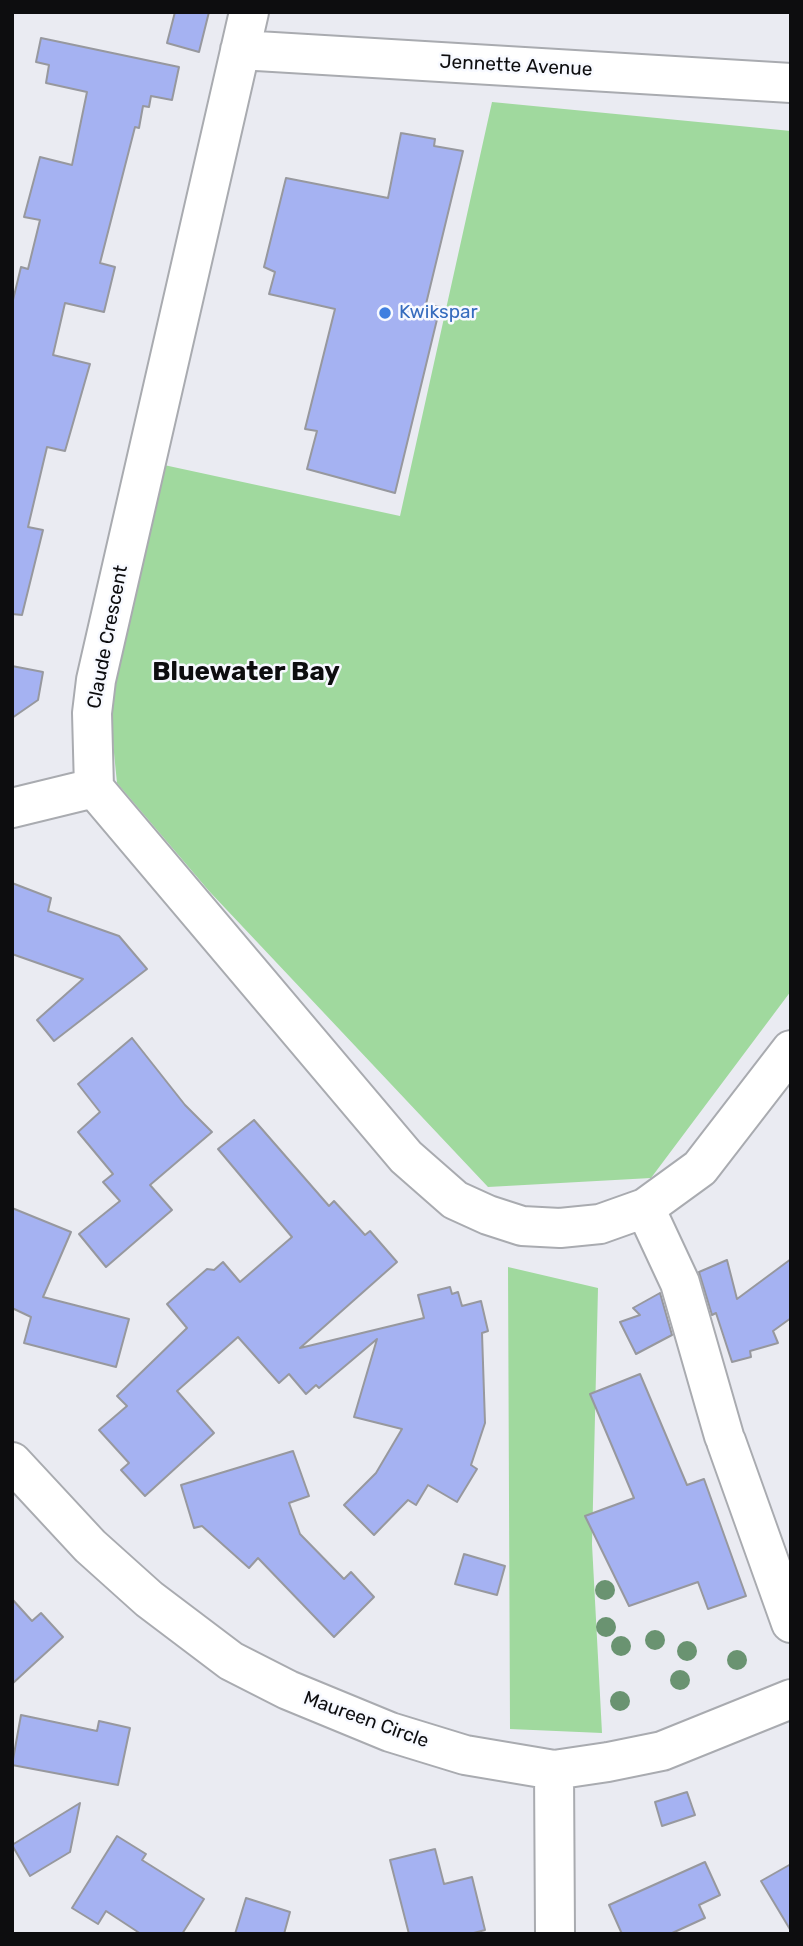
<!DOCTYPE html>
<style>
body{margin:0}
#map{position:relative;width:803px;height:1946px;overflow:hidden;background:#eaebf2;font-family:Rubik,sans-serif}
canvas{display:block}
.frame{position:absolute;inset:0;border:14px solid #0d0d0f;pointer-events:none}
</style>
<div id="map">
<canvas width="803" height="1946"></canvas>
<div class="frame"></div>
</div>
<script>
const ctx = document.querySelector('canvas').getContext('2d');
ctx.lineJoin = 'round';
function fillPath(path, color) {
  ctx.fillStyle = color;
  ctx.fill(path, 'evenodd');
}
function poly(rows) {
  const path = new Path2D();
  for (const r of rows) {
    path.moveTo(r[0], r[1]);
    for (let i = 2; i < r.length; i += 2) path.lineTo(r[i], r[i + 1]);
  }
  return path;
}
function stroke(path, color, width, dash) {
  ctx.strokeStyle = color;
  ctx.lineWidth = width;
  ctx.lineCap = dash ? 'butt' : 'round';
  ctx.setLineDash(dash || []);
  ctx.stroke(path);
}
function label(font, color, halo, rows, align = 'center') {
  ctx.font = font + ' Rubik,sans-serif';
  ctx.lineWidth = 5;
  ctx.setLineDash([]);
  ctx.textBaseline = 'middle';
  ctx.strokeStyle = halo;
  ctx.fillStyle = color;
  for (const [text, x, y, turn = 0] of rows) {
    ctx.save();
    ctx.translate(x, y);
    ctx.rotate((+turn || 0) * Math.PI / 180);
    ctx.textAlign = isNaN(turn) ? turn : align;
    if (halo) ctx.strokeText(text, 0, 0);
    ctx.fillText(text, 0, 0);
    ctx.restore();
  }
}
const green = poly([
 [492,102,791,131,791,991,651,1178,488,1187,209,891,117,783,109,703,164,465,400,516],
 [508,1267,598,1288,592,1544,602,1733,510,1729]
]);
const building = poly([
 [175,12,209,12,199,52,167,43,175,12],
 [41,38,179,67,172,100,151,96,149,107,143,106,139,128,135,127,100,263,115,267,104,312,65,303,53,355,90,364,65,451,47,447,28,527,43,530,22,615,12,614,12,304,21,267,28,269,40,220,24,217,40,157,72,165,87,92,46,83,49,65,36,62,41,38],
 [401,133,435,139,434,146,463,151,426,304,440,307,395,493,307,469,317,431,305,429,335,309,269,294,275,272,264,267,286,178,388,198,401,133],
 [12,666,43,672,38,700,12,718,12,666],
 [12,883,51,898,48,911,119,936,147,969,54,1041,37,1020,83,979,12,954,12,883],
 [132,1038,185,1105,212,1132,150,1185,172,1210,106,1267,79,1234,120,1201,103,1182,113,1174,78,1132,100,1112,78,1084,132,1038],
 [254,1120,329,1206,334,1201,365,1235,370,1231,397,1262,300,1348,424,1318,418,1295,450,1287,452,1294,458,1292,462,1306,481,1301,488,1331,482,1333,485,1423,471,1465,477,1469,457,1502,428,1485,416,1505,408,1500,374,1535,344,1505,376,1473,402,1429,354,1417,377,1339,319,1388,316,1385,306,1394,289,1374,279,1383,238,1337,177,1391,214,1433,145,1496,121,1470,129,1463,99,1430,127,1406,117,1396,187,1328,167,1304,207,1269,214,1270,223,1262,240,1282,292,1237,218,1149,254,1120],
 [12,1208,71,1232,43,1297,129,1319,116,1367,24,1343,31,1317,12,1308,12,1208],
 [791,1259,791,1318,773,1331,778,1343,750,1351,751,1357,732,1362,716,1313,712,1315,699,1272,727,1260,737,1299,791,1259],
 [660,1293,672,1335,636,1354,620,1322,640,1315,633,1308,660,1293],
 [640,1374,687,1485,704,1479,746,1596,708,1609,698,1582,629,1606,585,1516,634,1498,590,1394,640,1374],
 [293,1451,309,1496,289,1503,300,1534,344,1579,351,1572,374,1597,334,1637,258,1558,249,1568,202,1526,194,1528,181,1485,293,1451],
 [464,1554,505,1566,497,1595,455,1584,464,1554],
 [12,1599,32,1621,41,1613,63,1637,12,1684,12,1599],
 [21,1715,97,1731,99,1721,130,1728,118,1785,12,1765,21,1715],
 [687,1792,695,1815,662,1826,655,1802,687,1792],
 [80,1803,70,1852,30,1876,12,1845,80,1803],
 [117,1836,146,1854,142,1860,204,1899,182,1934,141,1934,106,1911,98,1924,72,1908,117,1836],
 [435,1849,444,1884,472,1877,485,1930,470,1934,409,1934,390,1860,435,1849],
 [705,1862,720,1895,699,1905,705,1918,670,1934,622,1934,609,1905,705,1862],
 [791,1864,791,1931,761,1881,791,1864],
 [246,1898,290,1912,284,1934,235,1934,246,1898]
]);
const minor = poly([
 [249,12,96,680,92,713,94,788,406,1157,455,1200,488,1215,522,1226,560,1228,600,1224,645,1208,700,1168,791,1050],
 [240,50,791,83],
 [12,808,94,788],
 [645,1208,680,1283,724,1436],
 [726,1441,791,1623],
 [12,1462,90,1546,149,1599,231,1661,288,1690,390,1732,465,1755,554,1770,608,1762,662,1751,791,1699],
 [554,1770,555,1934]
]);
const trees = [
 [605,1590],
 [606,1627],
 [655,1640],
 [621,1646],
 [687,1651],
 [737,1660],
 [680,1680],
 [620,1701]
];
const markers = [
 [385,313,7,"#3f7fe0"]
];
const streetNames = [
 ["Jennette Avenue",516,66,3],
 ["Claude Crescent",108,637,-79],
 ["Maureen Circle",366,1720,20]
];
const shopNames = [
 ["Kwikspar",399,313]
];
const districtNames = [
 ["Bluewater Bay",246,672]
];
fillPath(green, '#a0d99e');
fillPath(building, '#a5b2f2');
stroke(building, '#97989e', 2);
stroke(minor, '#a9abb0', 42);
stroke(minor, '#fff', 38);
ctx.fillStyle = '#6a9371';
for (const [x, y] of trees) {
  ctx.beginPath();
  ctx.arc(x, y, 10, 0, 2 * Math.PI);
  ctx.fill();
}
for (const [x, y, r, color] of markers) {
  const dot = new Path2D();
  dot.arc(x, y, r, 0, 2 * Math.PI);
  ctx.fillStyle = color;
  ctx.fill(dot);
  stroke(dot, '#f7f9ff', 2.5);
}
label('19px', '#0d0d0f', '#f7f9ff', streetNames);
label('19px', '#366cbe', '#f7f9ff', shopNames, 'left');
label('bold 26px', '#0d0d0f', '#f7f9ff', districtNames);
</script>
